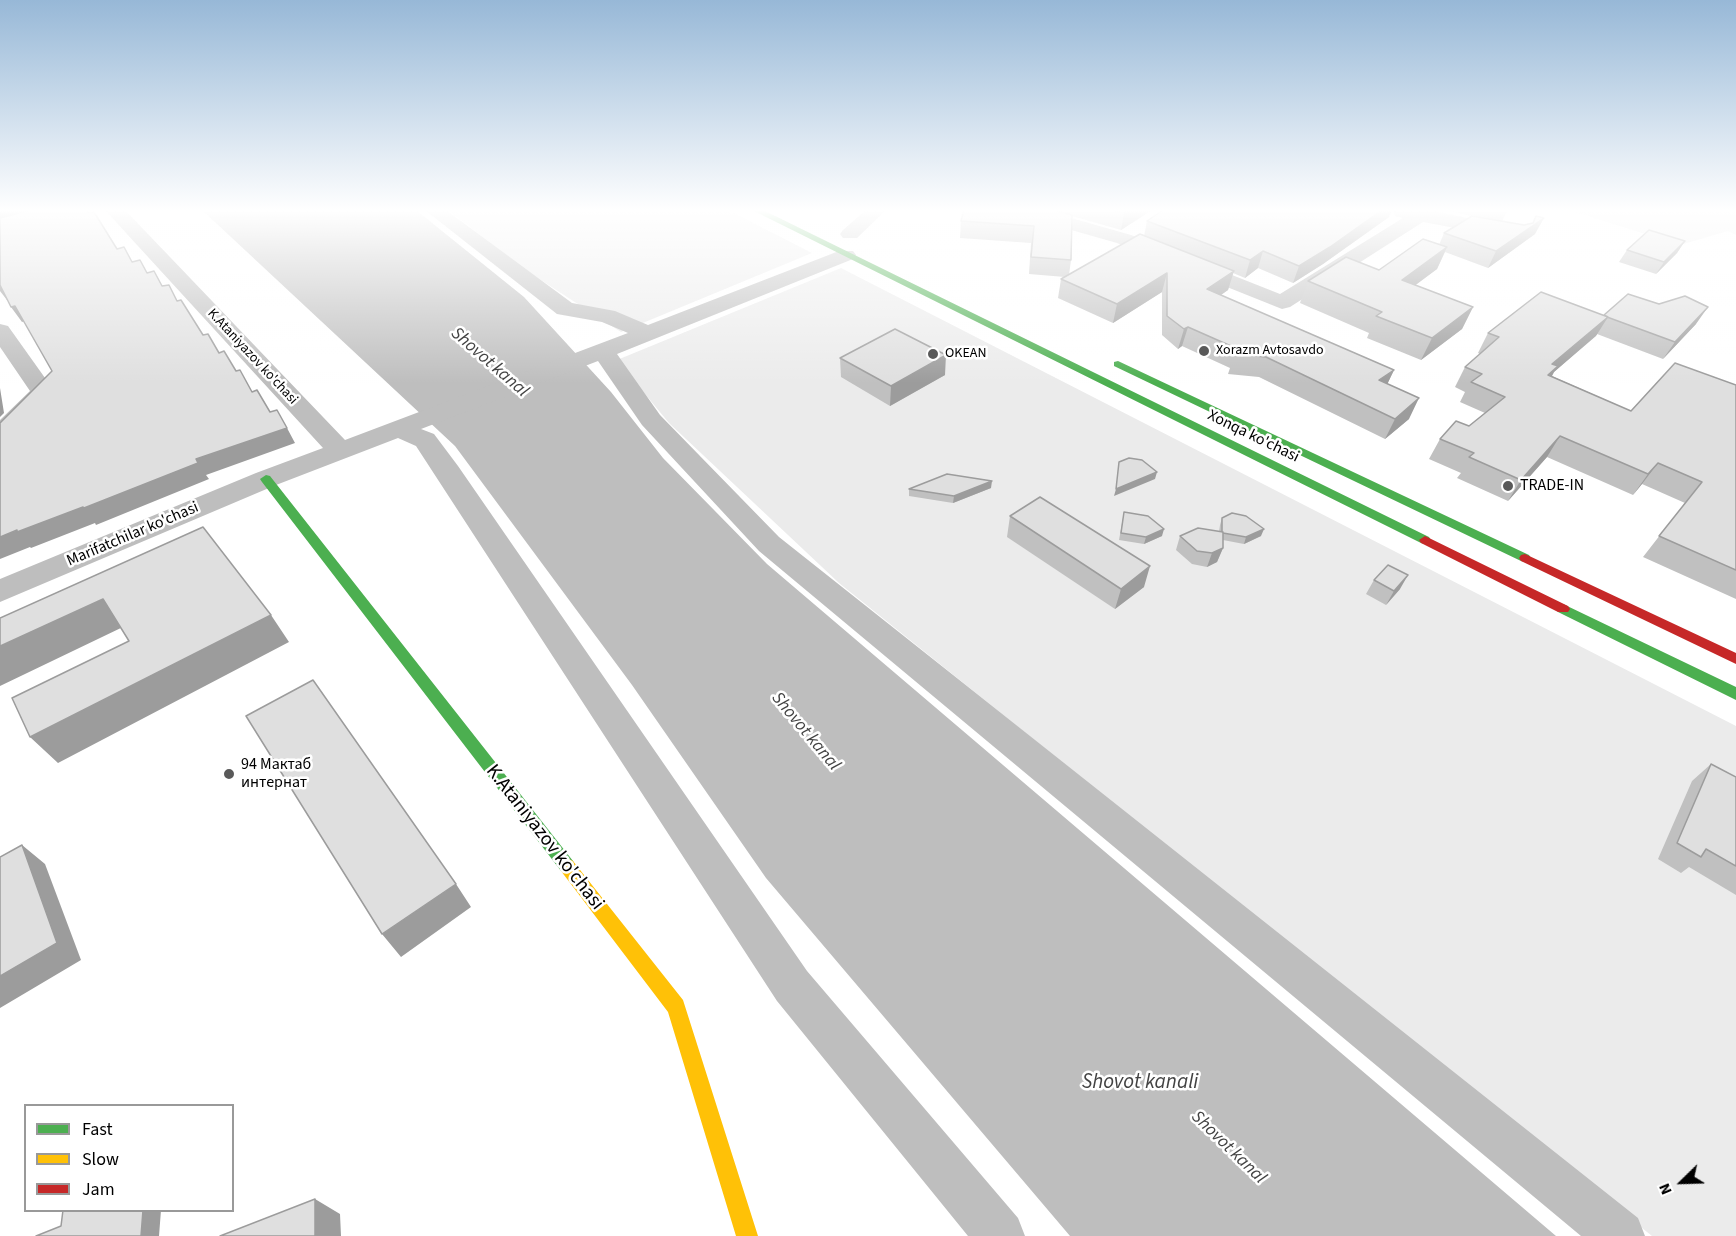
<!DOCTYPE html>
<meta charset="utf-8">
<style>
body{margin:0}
#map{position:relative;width:1736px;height:1236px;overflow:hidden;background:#fff;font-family:"Source Sans 3",sans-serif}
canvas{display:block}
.legend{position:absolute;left:24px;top:1104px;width:210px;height:108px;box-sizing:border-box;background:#fff;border:2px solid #999;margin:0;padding:8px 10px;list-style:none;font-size:18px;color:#000}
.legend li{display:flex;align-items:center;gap:12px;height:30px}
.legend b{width:30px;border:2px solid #999}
.north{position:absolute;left:1652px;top:1152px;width:60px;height:60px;-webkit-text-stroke:4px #fff;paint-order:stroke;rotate:247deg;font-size:16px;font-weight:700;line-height:24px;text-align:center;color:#000}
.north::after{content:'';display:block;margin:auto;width:21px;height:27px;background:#000;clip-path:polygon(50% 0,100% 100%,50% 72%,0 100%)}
</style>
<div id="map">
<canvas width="1736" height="1236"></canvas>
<ul class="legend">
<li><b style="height:8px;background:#4caf50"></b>Fast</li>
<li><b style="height:8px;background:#ffc107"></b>Slow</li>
<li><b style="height:8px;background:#c62828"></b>Jam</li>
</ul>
<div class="north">N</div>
</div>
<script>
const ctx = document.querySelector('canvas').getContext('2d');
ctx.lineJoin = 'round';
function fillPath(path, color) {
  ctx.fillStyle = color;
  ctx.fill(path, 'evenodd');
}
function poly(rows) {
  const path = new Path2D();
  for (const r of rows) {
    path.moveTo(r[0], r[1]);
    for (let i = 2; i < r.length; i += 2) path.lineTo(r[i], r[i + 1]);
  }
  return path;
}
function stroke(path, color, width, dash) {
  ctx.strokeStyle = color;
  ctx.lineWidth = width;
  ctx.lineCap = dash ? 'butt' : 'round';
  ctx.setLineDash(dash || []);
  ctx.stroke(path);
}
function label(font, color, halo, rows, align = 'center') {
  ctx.font = font + ' "Source Sans 3",sans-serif';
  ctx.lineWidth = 5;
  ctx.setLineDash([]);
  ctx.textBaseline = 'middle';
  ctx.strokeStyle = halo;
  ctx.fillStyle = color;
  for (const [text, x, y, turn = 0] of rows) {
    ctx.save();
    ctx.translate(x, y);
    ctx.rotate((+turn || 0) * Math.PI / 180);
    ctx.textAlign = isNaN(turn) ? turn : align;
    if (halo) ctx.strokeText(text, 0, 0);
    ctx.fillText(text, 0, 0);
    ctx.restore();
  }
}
const green = poly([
 [448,210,728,210,812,253,621,332,524,269],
 [1559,210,1736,210,1736,235,1728,231,1680,245,1575,212],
 [841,268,1736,726,1736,1236,1652,1236,839,583,669,423,617,360]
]);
const water = poly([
 [202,210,416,210,524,297,611,392,663,458,767,564,1556,1236,1070,1236,766,878,632,685,455,446]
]);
const street = poly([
 [105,210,125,210,345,440,628,333,602,322,557,314,425,210,446,210,572,303,615,311,648,325,839,251,853,251,856,255,853,259,617,354,660,415,779,537,1638,1218,1645,1236,1581,1236,759,551,642,425,598,361,421,429,434,434,458,466,807,971,1018,1218,1025,1236,968,1236,777,1001,416,446,398,438,276,485,0,602,0,579,256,473,323,448,105,210],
 [866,210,886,210,857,238,843,238,840,234,843,230,866,210],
 [1013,210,1043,210,1131,235,1280,294,1403,218,1395,216,1394,210,1429,210,1510,227,1513,231,1510,235,1503,237,1423,222,1290,307,1282,309,1117,243,1015,214,1013,210],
 [0,324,8,326,55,392,9,439,0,442,0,420,30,391,0,347,0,324]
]);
const fast = poly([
 [752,210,763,210,1429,537,1431,540,1425,544,1421,543,752,210],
 [1118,361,1529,555,1531,558,1525,562,1521,561,1114,366,1114,362,1118,361],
 [266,475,270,476,573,861,575,866,573,871,567,874,561,871,262,482,260,479,266,475],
 [1563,604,1736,687,1736,700,1558,612,1556,609,1558,606,1563,604]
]);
const slow = poly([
 [567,858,573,861,683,1000,758,1236,736,1236,668,1012,561,871,559,866,561,861,567,858]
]);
const jam = poly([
 [1425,536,1568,606,1570,609,1568,612,1558,612,1421,543,1419,540,1425,536],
 [1525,554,1736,653,1736,664,1521,561,1519,558,1521,555,1525,554]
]);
const wall = poly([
 [964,210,1152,210,1121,230,1072,216,1071,260,1069,275,1144,236,1147,221,1389,217,1323,264,1293,283,1258,268,1245,278,1233,273,1228,290,1221,295,1394,370,1387,384,1409,419,1385,439,1259,377,1228,374,1230,368,1182,346,1178,349,1162,335,1162,292,1113,323,1058,298,1061,279,1065,277,1029,274,1031,243,960,238,961,221],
 [1446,210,1508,210,1502,221,1535,234,1488,268,1445,252,1437,269,1415,285,1473,307,1462,329,1421,360,1367,338,1369,333,1300,303,1308,281,1379,270,1439,245,1444,233,1471,216],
 [1685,241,1677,253,1656,274,1619,262,1627,250],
 [1604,315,1696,324,1663,359,1597,334,1554,372,1552,376,1631,411,1736,385,1736,599,1643,557,1685,503,1642,484,1633,495,1547,457,1508,501,1457,478,1461,473,1429,459,1440,439,1469,426,1485,413,1460,402,1465,392,1455,387,1465,367,1480,354,1478,353,1488,333],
 [840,358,945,375,890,406,841,377],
 [991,488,953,503,909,496,909,489],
 [1124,512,1162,536,1144,544,1119,540],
 [1010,516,1144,587,1115,609,1007,537],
 [1222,518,1261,536,1244,544,1223,540,1223,548,1217,562,1207,567,1192,564,1176,550,1180,536,1219,532,1220,525],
 [1374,580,1400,589,1386,605,1366,594],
 [1711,764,1736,777,1736,895,1689,867,1681,873,1658,859,1692,781]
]);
const shadedWall = poly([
 [0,210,31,210,0,219],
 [1129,210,1152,210,1121,230,1124,213],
 [1382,210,1392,210,1389,217,1323,264,1293,283,1299,266],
 [1544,218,1535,234,1488,268,1496,251],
 [1685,241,1677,253,1656,274,1664,262],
 [1447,247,1437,269,1393,302,1402,280],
 [1263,251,1258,268,1245,278,1250,260],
 [1234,271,1228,290,1202,308,1207,289],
 [1167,273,1162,292,1113,323,1117,304],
 [0,285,11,299,7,300,0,291],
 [15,306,26,321,22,322,11,307],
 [1473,307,1462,329,1421,360,1432,338],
 [1708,307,1696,324,1663,359,1675,342],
 [1608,317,1596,336,1554,372,1546,387,1552,364],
 [1188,327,1182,346,1178,349,1184,329],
 [946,355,945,375,890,406,891,386],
 [1394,370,1385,389,1379,380],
 [0,388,4,413,0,417],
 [1419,398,1409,419,1385,439,1395,419],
 [287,428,295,443,206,475,209,479,96,525,95,523,31,548,30,547,0,559,0,537,196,459],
 [1560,436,1547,457,1508,501,1521,480],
 [1658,463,1642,484,1633,495,1648,474],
 [1157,472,1155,479,1114,496,1116,489],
 [992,481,991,488,953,503,954,496],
 [1164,529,1162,536,1144,544,1146,537],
 [1264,529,1261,536,1244,544,1246,537],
 [1223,548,1217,562,1207,567,1212,553],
 [1150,566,1144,587,1115,609,1121,589],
 [1408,575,1400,589,1386,605,1394,591],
 [103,599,125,626,0,686,0,646],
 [271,615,289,642,58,763,30,737],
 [22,845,45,864,81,960,0,1008,0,976],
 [456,884,471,907,401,957,382,934],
 [315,1199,340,1214,341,1236,315,1236],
 [143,1210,161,1210,159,1236,141,1236]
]);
const building = poly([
 [31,210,86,210,88,213,94,212,117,249,124,247,132,262,140,260,147,273,154,271,162,286,169,285,177,301,181,300,203,335,208,334,219,353,224,351,236,371,240,370,252,392,257,390,270,412,277,410,287,428,196,459,198,463,84,508,83,507,17,532,17,530,0,537,0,423,52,371,15,306,11,307,0,285,0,218,31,210],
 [964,210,1054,210,1072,215,1071,260,1031,257,1034,226,961,221,964,210],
 [1114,210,1129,210,1124,213,1114,210],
 [1163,210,1382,210,1330,247,1299,266,1263,251,1250,260,1147,221,1163,210],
 [1472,216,1524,225,1533,223,1536,216,1544,218,1496,251,1444,233,1472,216],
 [1649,230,1685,241,1664,262,1627,250,1649,230],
 [1140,234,1234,271,1207,289,1394,370,1379,380,1419,398,1395,419,1266,357,1234,354,1240,350,1188,327,1184,329,1167,316,1167,273,1117,304,1061,279,1140,234],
 [1423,239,1447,247,1402,280,1473,307,1432,338,1376,316,1382,312,1308,281,1346,257,1379,270,1423,239],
 [1541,292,1608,317,1552,364,1558,366,1548,375,1631,411,1675,363,1736,385,1736,570,1659,536,1702,482,1658,463,1648,474,1560,436,1521,480,1469,457,1474,453,1440,439,1456,421,1469,426,1505,397,1471,382,1482,374,1465,367,1499,337,1488,333,1541,292],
 [1628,294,1659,304,1685,296,1708,307,1675,342,1607,317,1608,317,1604,315,1628,294],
 [895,329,946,355,891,386,840,358,895,329],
 [1129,458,1142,460,1157,472,1116,489,1119,462,1129,458],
 [947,474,992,481,954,496,909,489,947,474],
 [1040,497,1150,566,1121,589,1010,516,1040,497],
 [1124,512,1148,516,1164,529,1146,537,1121,533,1124,512],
 [1232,513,1246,516,1264,529,1246,537,1223,533,1222,532,1222,518,1232,513],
 [203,527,271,615,30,737,12,698,129,641,103,599,0,646,0,618,203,527],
 [1198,528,1223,532,1223,548,1212,553,1197,551,1180,536,1198,528],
 [1388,565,1408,575,1394,591,1374,580,1388,565],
 [313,680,456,884,382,934,246,716,313,680],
 [1711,764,1736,777,1736,866,1706,849,1701,857,1677,843,1711,764],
 [22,845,57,943,0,976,0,857,22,845],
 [315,1199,315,1236,220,1236,315,1199],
 [63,1210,143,1210,141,1236,36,1236,61,1226,63,1210]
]);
const markers = [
 [1204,351,6,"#595959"],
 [933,354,6,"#595959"],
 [1508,486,6,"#595959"],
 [229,774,6,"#595959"]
];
const farPoinames = [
 ["Xorazm Avtosavdo",1216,351],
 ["OKEAN",945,354]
];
const farStreetnames = [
 ["K.Ataniyazov ko'chasi",252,357,47]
];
const streetNames = [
 ["Xonqa ko'chasi",1253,437,26],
 ["Marifatchilar ko'chasi",133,535,-23]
];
const poiNames = [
 ["TRADE-IN",1520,486],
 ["94 Мактаб",241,765],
 ["интернат",241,783]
];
const waterNames = [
 ["Shovot kanal",489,363,41],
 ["Shovot kanal",805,732,50],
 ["Shovot kanal",1228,1148,44]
];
const nearStreetnames = [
 ["K.Ataniyazov ko'chasi",544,838,52]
];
const nearWaternames = [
 ["Shovot kanali",1140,1083]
];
fillPath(green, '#ebebeb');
fillPath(water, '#bebebe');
fillPath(street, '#bebebe');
fillPath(fast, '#4caf50');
fillPath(slow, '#ffc107');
fillPath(jam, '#c62828');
fillPath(wall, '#c0c0c0');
fillPath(shadedWall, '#9c9c9c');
fillPath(building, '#dfdfdf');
stroke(building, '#9c9c9c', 1.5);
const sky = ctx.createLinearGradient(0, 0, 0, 383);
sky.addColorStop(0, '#97b8d7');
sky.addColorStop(0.55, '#fff');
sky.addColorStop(1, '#ffffff00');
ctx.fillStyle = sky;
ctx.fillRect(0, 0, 1736, 383);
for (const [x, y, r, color] of markers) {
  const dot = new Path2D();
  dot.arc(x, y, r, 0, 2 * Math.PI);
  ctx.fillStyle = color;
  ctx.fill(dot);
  stroke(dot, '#fff', 2);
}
label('14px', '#000', '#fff', farPoinames, 'left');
label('14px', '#000', '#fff', farStreetnames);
label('16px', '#000', '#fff', streetNames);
label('16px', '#000', '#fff', poiNames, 'left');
label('italic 18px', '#434343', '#fff', waterNames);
label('20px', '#000', '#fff', nearStreetnames);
label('italic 21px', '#434343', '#fff', nearWaternames);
</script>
